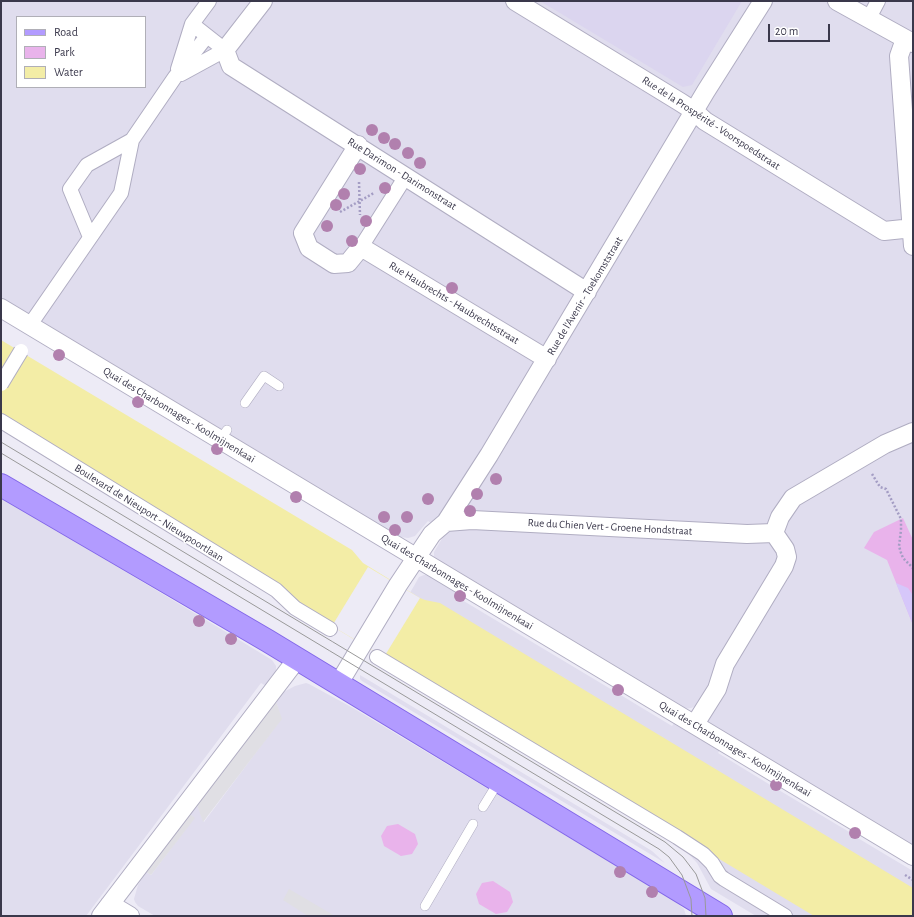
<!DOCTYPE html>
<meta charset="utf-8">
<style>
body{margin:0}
#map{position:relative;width:914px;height:917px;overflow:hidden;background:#edebf6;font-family:"Alegreya Sans",sans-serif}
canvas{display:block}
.frame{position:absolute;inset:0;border:2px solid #3a384b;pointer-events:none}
.legend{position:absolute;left:16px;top:16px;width:130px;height:72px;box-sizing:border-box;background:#fff;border:1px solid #b0afb7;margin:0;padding:5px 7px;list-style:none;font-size:12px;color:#3a384b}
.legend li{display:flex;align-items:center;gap:8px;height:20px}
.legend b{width:20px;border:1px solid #b0afb7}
.scale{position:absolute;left:768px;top:24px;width:62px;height:18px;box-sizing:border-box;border:2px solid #3a384b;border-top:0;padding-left:5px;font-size:12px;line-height:14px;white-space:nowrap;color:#3a384b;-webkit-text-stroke:3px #fff;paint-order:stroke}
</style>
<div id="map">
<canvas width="914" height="917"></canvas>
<div class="frame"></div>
<ul class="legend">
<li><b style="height:5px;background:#b29bff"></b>Road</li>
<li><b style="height:11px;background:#e9b3eb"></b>Park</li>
<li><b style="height:11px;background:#f3eda6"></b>Water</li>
</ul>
<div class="scale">20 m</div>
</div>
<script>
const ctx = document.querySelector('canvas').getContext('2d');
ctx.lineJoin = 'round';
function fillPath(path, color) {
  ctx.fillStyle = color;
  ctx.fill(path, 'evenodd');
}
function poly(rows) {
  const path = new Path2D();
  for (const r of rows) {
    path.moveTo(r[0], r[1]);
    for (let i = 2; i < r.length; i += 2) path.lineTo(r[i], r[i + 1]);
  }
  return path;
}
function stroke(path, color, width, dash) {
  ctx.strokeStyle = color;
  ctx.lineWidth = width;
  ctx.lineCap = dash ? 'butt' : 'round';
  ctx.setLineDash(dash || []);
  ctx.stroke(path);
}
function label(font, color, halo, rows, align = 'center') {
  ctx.font = font + ' "Alegreya Sans",sans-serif';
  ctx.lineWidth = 3;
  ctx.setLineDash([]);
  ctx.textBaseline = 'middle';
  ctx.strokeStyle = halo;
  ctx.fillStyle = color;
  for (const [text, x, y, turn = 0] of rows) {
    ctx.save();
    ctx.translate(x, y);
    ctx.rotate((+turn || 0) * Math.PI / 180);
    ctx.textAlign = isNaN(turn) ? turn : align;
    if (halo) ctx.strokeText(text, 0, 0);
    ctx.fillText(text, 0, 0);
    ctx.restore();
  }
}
const residential = poly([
 [1,1,913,1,913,849,707,722,707,719,698,705,691,708,684,709,434,558,434,552,446,532,428,521,415,536,408,538,394,536,1,297],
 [17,17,145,17,145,87,17,87],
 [1,497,231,635,272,660,276,666,276,674,266,686,261,683,86,916,1,916],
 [424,575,430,575,464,594,461,599,462,600,614,691,617,687,621,689,619,694,672,726,675,722,721,748,718,753,772,786,775,782,780,784,777,789,851,833,854,829,859,832,856,837,913,871,913,916,756,916,711,889,697,863,680,845,370,659,414,586,419,577],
 [360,675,629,837,652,851,665,863,362,681,360,679],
 [306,683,309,684,353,708,675,901,684,909,686,916,155,916,138,906,135,902,134,899,138,885,146,872,151,875,194,818,190,814,197,805,204,822,281,719,276,701,278,695,295,686]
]);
const education = poly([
 [540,1,742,1,692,85,683,87]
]);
const green = poly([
 [903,518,913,540,913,625,887,560,864,548,874,532],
 [398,824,415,834,418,844,412,854,401,856,384,846,381,836,387,826],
 [493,881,510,892,513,902,507,912,496,914,479,904,476,894,482,883]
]);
const sand = poly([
 [896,583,908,588,912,594,913,625]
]);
const parking = poly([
 [276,701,282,719,203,822,197,805],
 [190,814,195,818,151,875,146,872],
 [289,889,335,916,308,916,283,900]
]);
const water = poly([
 [1,340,352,550,363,563,420,598,425,600,440,603,913,888,913,916,814,916,1,427]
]);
const pier = poly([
 [368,567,420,598,384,657,332,626]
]);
const path = poly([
 [359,182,360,215],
 [340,212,374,193],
 [872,474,880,487,886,489,901,519,901,530,899,546,901,553,903,558,913,568],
 [905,875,913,880]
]);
const service = poly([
 [245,403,264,376,279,386],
 [220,440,227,430],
 [483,807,499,781],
 [425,906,473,824]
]);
const pedestrian = poly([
 [869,18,878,1],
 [178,69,192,24,209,1],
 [181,74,225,50,192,24],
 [90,237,70,189,87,165,132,140],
 [361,247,406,176],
 [34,319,121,193,132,140,175,77,207,36],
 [1,421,276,590,295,608,330,629],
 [377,657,677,837,703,854,712,863,720,876,724,879,785,916]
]);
const minor = poly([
 [263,1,225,50,231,66,587,292],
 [515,1,680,102,694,111,705,121,884,231,913,228],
 [837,1,913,43],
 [905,39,899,56,913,246],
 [358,145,303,233,309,248,334,264,348,263,361,247,547,359],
 [1,308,913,856],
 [446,522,472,520,747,534,774,533],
 [774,533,780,517,793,498,885,444,913,432],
 [339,683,398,585,432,534,446,522,489,455,706,91,763,1],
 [695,724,717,689,725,664,784,566,787,557,785,549,774,533],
 [110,904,130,916],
 [101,916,297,659]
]);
const primary = poly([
 [1,485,268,641,721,916]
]);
const tram = poly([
 [1,442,665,842,683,857,696,874,705,898,706,916],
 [1,453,659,849,669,857,682,875,691,899,692,916]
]);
const pedestrianBridge = poly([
 [1,384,21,351]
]);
const trees = [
 [372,130],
 [384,138],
 [395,144],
 [408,153],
 [420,163],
 [360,169],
 [385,188],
 [344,194],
 [336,205],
 [366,221],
 [327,226],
 [352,241],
 [452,288],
 [59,355],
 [138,402],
 [217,449],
 [496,479],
 [477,494],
 [296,497],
 [428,499],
 [470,511],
 [384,517],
 [407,517],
 [395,530],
 [460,596],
 [199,621],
 [231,639],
 [618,690],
 [776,785],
 [855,833],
 [620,872],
 [652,892]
];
const streetNames = [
 ["Rue de la Prospérité - Voorspoedstraat",711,123,33],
 ["Rue Darimon - Darimonstraat",402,174,32],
 ["Rue de l'Avenir - Toekomststraat",585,296,-59],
 ["Rue Haubrechts - Haubrechtsstraat",454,303,31],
 ["Quai des Charbonnages - Koolmijnenkaai",179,415,31],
 ["Boulevard de Nieuport - Nieuwpoortlaan",149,513,32],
 ["Rue du Chien Vert - Groene Hondstraat",610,527,3],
 ["Quai des Charbonnages - Koolmijnenkaai",457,582,31],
 ["Quai des Charbonnages - Koolmijnenkaai",735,749,31]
];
fillPath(residential, '#e0ddee');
fillPath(education, '#dbd5ef');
fillPath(green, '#e9b3eb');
fillPath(sand, '#d6c7fa');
fillPath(parking, '#e0dfe4');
fillPath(water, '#f3eda6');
fillPath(pier, '#edebf6');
stroke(service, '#b0adc2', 10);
stroke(pedestrian, '#b0adc2', 16);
stroke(minor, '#b0adc2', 20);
stroke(primary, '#8267e8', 24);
stroke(path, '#a49dc4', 2.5, [2, 2]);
stroke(service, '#fff', 9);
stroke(pedestrian, '#fff', 14);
stroke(minor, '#fff', 18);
stroke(primary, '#b29bff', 22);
stroke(tram, '#999', 1);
stroke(pedestrianBridge, '#b0adc2', 16, []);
stroke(pedestrianBridge, '#fff', 14);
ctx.fillStyle = '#b180ae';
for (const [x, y] of trees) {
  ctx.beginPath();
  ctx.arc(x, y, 6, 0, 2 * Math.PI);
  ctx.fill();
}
label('11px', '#3a384b', '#fff', streetNames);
</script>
